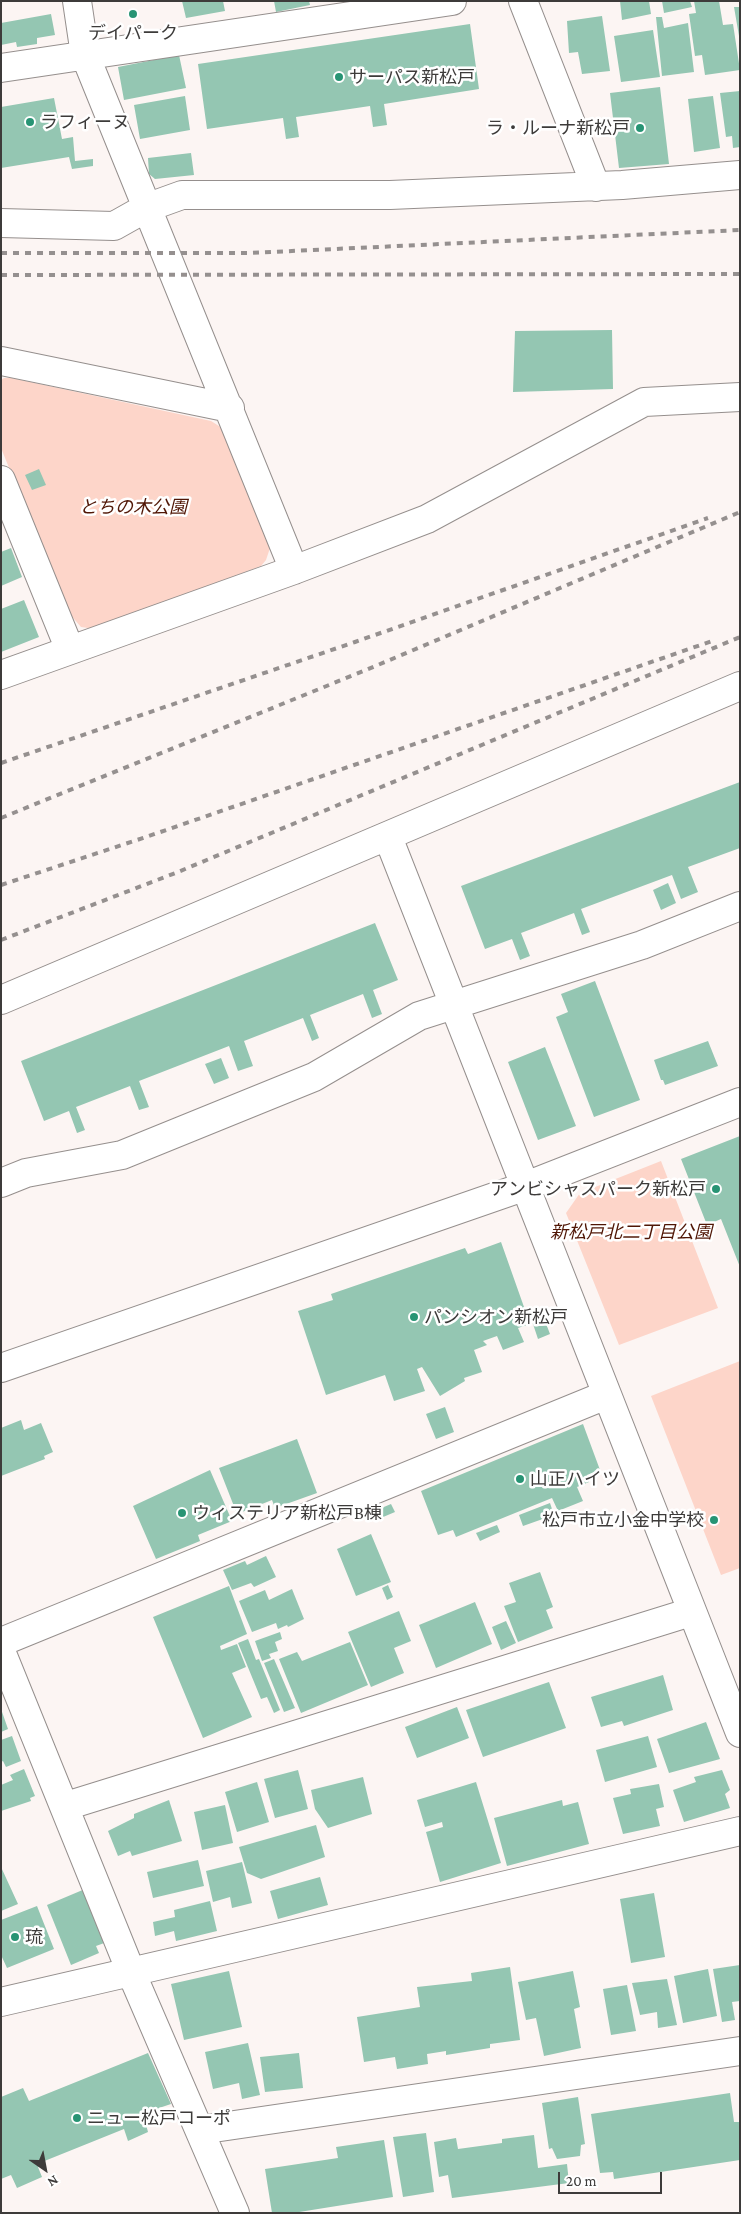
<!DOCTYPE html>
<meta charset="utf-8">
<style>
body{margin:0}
#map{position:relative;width:741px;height:2214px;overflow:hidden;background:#fcf5f3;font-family:"Crimson Pro",serif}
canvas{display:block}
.frame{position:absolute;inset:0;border:2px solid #3d3b3a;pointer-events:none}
.north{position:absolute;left:20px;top:2144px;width:50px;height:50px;-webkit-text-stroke:4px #fff;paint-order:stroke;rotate:147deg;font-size:14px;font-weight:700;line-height:20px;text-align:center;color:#3d3b3a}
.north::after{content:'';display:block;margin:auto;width:18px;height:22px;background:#3d3b3a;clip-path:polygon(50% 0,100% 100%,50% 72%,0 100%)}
.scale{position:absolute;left:558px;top:2172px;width:104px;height:22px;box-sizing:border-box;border:2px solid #3d3b3a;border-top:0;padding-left:6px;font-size:15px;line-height:18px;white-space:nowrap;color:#3d3b3a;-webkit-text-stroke:4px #fff;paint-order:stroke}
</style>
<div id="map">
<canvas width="741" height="2214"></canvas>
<div class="frame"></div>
<div class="north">N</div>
<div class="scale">20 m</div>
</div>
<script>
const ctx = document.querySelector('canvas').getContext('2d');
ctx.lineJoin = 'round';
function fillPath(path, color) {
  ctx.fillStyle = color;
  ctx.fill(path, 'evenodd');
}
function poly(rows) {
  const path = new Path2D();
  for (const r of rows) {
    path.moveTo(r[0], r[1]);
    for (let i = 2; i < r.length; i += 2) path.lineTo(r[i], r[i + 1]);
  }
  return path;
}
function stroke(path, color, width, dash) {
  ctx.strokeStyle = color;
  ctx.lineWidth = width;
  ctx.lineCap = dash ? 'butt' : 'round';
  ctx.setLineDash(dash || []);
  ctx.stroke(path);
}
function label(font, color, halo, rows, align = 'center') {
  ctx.font = font + ' "Crimson Pro","Noto Sans JP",serif';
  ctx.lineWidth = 5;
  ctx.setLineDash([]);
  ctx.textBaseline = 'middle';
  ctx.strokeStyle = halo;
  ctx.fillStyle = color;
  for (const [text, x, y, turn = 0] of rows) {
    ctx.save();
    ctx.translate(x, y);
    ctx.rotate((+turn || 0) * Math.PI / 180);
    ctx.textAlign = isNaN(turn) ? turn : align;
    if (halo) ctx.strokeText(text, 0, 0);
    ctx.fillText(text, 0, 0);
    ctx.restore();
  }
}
const green = poly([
 [4,378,12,378,211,421,219,426,225,432,269,539,270,548,266,560,261,566,95,629,81,627,67,611,1,448,1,380],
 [661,1161,718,1308,619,1345,566,1213,580,1193],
 [740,1361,740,1568,721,1575,651,1396]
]);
const building = poly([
 [182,1,223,1,225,11,186,18],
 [274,1,309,1,310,5,276,12],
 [620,1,649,1,651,14,622,20],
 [662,1,690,1,692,7,664,13],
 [694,1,719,1,723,25,733,24,740,70,705,75,702,55,695,56,689,14,696,13],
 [734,7,740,7,740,36,739,36],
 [51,14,55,35,37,38,37,44,17,47,16,42,1,45,1,23],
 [602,16,610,71,582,74,578,52,569,53,567,21],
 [656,17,662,17,664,28,688,23,694,72,662,76],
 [470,24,479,89,384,104,387,125,373,127,370,106,296,117,299,137,286,139,283,118,207,129,198,64],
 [653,30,660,77,621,82,614,36],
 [179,55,186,88,124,100,118,67],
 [660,87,669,164,619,168,610,93],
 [740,91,740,147,733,148,732,136,726,137,720,93],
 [185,96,190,130,140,139,134,105],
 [713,96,720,148,694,152,688,99],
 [54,98,62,139,73,137,75,161,93,159,93,166,72,169,69,157,1,168,1,107],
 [191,153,194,175,155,179,149,174,148,158],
 [612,330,613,389,513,392,515,331],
 [39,469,46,485,32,490,25,475],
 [11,548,22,577,1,586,1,552],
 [24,600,39,637,1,652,1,609],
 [740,782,740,848,688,867,698,892,681,899,672,875,581,909,590,932,582,935,574,913,521,933,530,956,520,960,512,939,485,949,461,886],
 [668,883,676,903,661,910,653,890],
 [375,923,398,980,373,990,382,1014,372,1018,363,994,310,1015,319,1038,312,1041,303,1018,244,1041,253,1066,238,1071,229,1046,139,1081,149,1107,139,1110,130,1086,76,1107,85,1130,77,1133,69,1111,44,1121,21,1061],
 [595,981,640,1100,594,1117,556,1017,568,1012,561,994],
 [708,1041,718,1066,665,1085,663,1080,661,1080,654,1060],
 [545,1047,576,1126,538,1140,508,1062],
 [221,1058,229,1078,214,1084,205,1064],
 [740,1136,740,1267,721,1219,707,1225,681,1159],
 [501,1242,530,1324,518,1328,524,1342,503,1350,497,1336,483,1341,487,1345,474,1350,482,1372,464,1378,465,1381,440,1396,422,1367,417,1369,425,1391,394,1401,385,1375,326,1395,298,1311,333,1300,331,1294,465,1248,468,1254],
 [540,1308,550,1334,538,1339,529,1312],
 [445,1407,454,1432,436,1439,426,1414],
 [21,1420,24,1430,41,1423,53,1452,44,1456,45,1459,1,1476,1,1428],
 [583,1424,600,1470,587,1475,589,1482,577,1487,583,1501,558,1511,552,1498,456,1537,453,1530,438,1535,421,1491],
 [297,1439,317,1493,275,1508,272,1500,237,1514,219,1468],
 [210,1470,232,1521,198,1535,200,1541,156,1559,133,1506],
 [550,1503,554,1515,523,1526,519,1515],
 [391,1504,395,1512,376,1520,372,1512],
 [497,1525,500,1532,480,1541,476,1533],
 [371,1534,391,1582,356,1596,337,1549],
 [266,1556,276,1577,254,1587,251,1583,232,1590,223,1570,245,1561,247,1565],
 [540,1572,553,1607,546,1610,553,1628,518,1642,504,1606,516,1602,509,1583],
 [388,1585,393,1597,387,1600,382,1588],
 [229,1586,247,1634,220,1646,221,1650,237,1644,246,1667,232,1673,252,1717,203,1738,153,1617],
 [292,1589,304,1619,288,1627,287,1625,278,1629,276,1623,252,1632,239,1601,265,1590,269,1600],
 [475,1602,492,1644,436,1668,419,1625],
 [399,1611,411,1641,394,1648,404,1673,371,1687,348,1632],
 [506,1621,516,1643,501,1650,492,1627],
 [280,1632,282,1639,275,1642,278,1651,269,1654,271,1658,262,1661,255,1641],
 [248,1639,256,1660,259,1659,280,1710,274,1713,267,1697,261,1699,238,1643],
 [350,1642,368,1685,301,1713,279,1659,297,1652,302,1661],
 [274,1659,295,1708,284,1712,264,1663],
 [663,1675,673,1710,624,1726,622,1721,601,1727,591,1697],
 [549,1682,566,1728,483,1757,466,1710],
 [457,1707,469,1738,417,1758,405,1727],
 [1,1709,8,1729,1,1732],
 [706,1722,720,1759,669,1773,657,1739],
 [12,1736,21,1761,6,1767,3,1761,1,1762,1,1740],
 [648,1736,657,1767,605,1782,596,1750],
 [24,1769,35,1796,30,1798,31,1801,1,1811,1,1785,13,1780,10,1775],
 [298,1770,308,1809,275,1818,264,1779],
 [722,1770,730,1790,725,1794,730,1808,684,1822,673,1790,696,1782,694,1777],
 [363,1777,372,1814,328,1828,315,1809,311,1790],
 [257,1782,269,1822,237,1832,225,1792],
 [476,1782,501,1863,440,1882,426,1832,443,1827,442,1822,425,1827,417,1800],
 [659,1784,664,1807,656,1809,660,1826,623,1834,613,1798,631,1794,630,1789],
 [169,1800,182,1841,132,1856,130,1851,118,1856,108,1831,134,1818,134,1814],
 [562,1800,563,1806,578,1802,589,1844,507,1866,494,1818],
 [225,1805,233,1843,202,1850,194,1812],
 [316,1825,325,1857,261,1879,247,1873,239,1847],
 [198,1860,204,1886,153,1898,147,1872],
 [242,1862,252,1903,232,1908,230,1897,213,1902,206,1871],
 [1,1867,18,1904,1,1911],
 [320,1877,328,1905,278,1919,270,1891],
 [85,1889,107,1942,96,1946,99,1953,71,1965,47,1905],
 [654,1893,665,1957,631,1963,620,1899],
 [210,1901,217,1931,176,1941,174,1931,155,1936,153,1922,175,1917,174,1910],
 [37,1906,54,1949,7,1968,1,1955,1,1920],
 [740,1965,740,2001,732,2002,735,2020,722,2022,713,1969],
 [510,1967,520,2040,490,2044,490,2048,446,2055,446,2051,427,2054,428,2064,397,2069,395,2057,364,2062,357,2017,420,2007,417,1987,472,1981,471,1973],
 [708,1969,717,2016,683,2023,674,1976],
 [229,1971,242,2027,184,2040,171,1984],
 [573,1971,580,2007,574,2009,581,2048,544,2056,536,2018,526,2020,518,1982],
 [667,1979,677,2025,658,2028,657,2012,640,2015,632,1983],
 [627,1985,636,2031,611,2035,603,1989],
 [248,2043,260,2095,242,2099,239,2083,213,2089,205,2052],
 [148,2053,171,2104,159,2108,161,2114,145,2121,148,2132,128,2141,124,2129,42,2162,43,2165,38,2167,42,2177,17,2188,11,2175,1,2179,1,2097,23,2088,29,2101],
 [299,2053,303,2088,265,2092,260,2057],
 [730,2093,734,2122,740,2122,740,2160,614,2179,613,2172,600,2173,591,2114],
 [578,2097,585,2144,581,2145,580,2156,557,2159,552,2148,549,2149,542,2103],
 [426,2133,434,2192,403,2197,393,2137],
 [534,2135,538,2168,567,2164,569,2183,452,2198,448,2175,439,2177,434,2142,456,2138,458,2149,502,2143,502,2139],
 [384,2140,393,2197,293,2213,272,2213,265,2169,338,2158,336,2147]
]);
const minor = poly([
 [77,1,85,55,294,570],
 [523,1,596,187],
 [1,68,452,1],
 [1,223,114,226,146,208,182,195,390,195,622,185,740,175],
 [1,361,230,408],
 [1,480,70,650],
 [1,675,294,570,427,519,644,402,740,397],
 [388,837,740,1733],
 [1,1000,740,686],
 [1,1183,26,1173,122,1155,314,1077,419,1016,642,945,740,906],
 [1,1368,526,1186,740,1102],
 [1,1642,606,1395],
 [1,1651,131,1972,235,2213],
 [66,1806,691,1612],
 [1,2002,740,1831],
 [200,2130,740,2051]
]);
const rail = poly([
 [1,253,249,253,740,230],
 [1,275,740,274],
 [1,763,355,642,708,518],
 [1,818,366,670,740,512],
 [1,885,146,837,715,640],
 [1,940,178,872,740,637]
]);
const markers = [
 [133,14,5,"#289474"],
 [339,77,5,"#289474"],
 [30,122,5,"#289474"],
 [640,128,5,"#289474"],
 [716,1189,5,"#289474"],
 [414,1317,5,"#289474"],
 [520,1479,5,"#289474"],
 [182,1513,5,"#289474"],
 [714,1520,5,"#289474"],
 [15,1937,5,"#289474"],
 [77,2118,5,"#289474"]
];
const poiNames = [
 ["デイパーク",133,33,"center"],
 ["サーパス新松戸",349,77],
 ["ラフィーヌ",40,122],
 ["ラ・ルーナ新松戸",630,128,"right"],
 ["アンビシャスパーク新松戸",706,1189,"right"],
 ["パンシオン新松戸",424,1317],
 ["山正ハイツ",530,1479],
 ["ウィステリア新松戸B棟",192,1513],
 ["松戸市立小金中学校",704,1520,"right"],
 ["琉",25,1937],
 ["ニュー松戸コーポ",87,2118]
];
const parkNames = [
 ["とちの木公園",133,507],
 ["新松戸北二丁目公園",631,1232]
];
fillPath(green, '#fdd5c9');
fillPath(building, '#94c6b2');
stroke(minor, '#958f8d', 30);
stroke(minor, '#fff', 28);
stroke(rail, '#95908f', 4, [6, 6]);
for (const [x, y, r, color] of markers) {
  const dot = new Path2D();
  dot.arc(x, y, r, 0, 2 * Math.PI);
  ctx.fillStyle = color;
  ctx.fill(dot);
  stroke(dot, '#fff', 2);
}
label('18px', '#3d3b3a', '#fff', poiNames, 'left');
label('italic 18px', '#501605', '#fff', parkNames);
</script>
